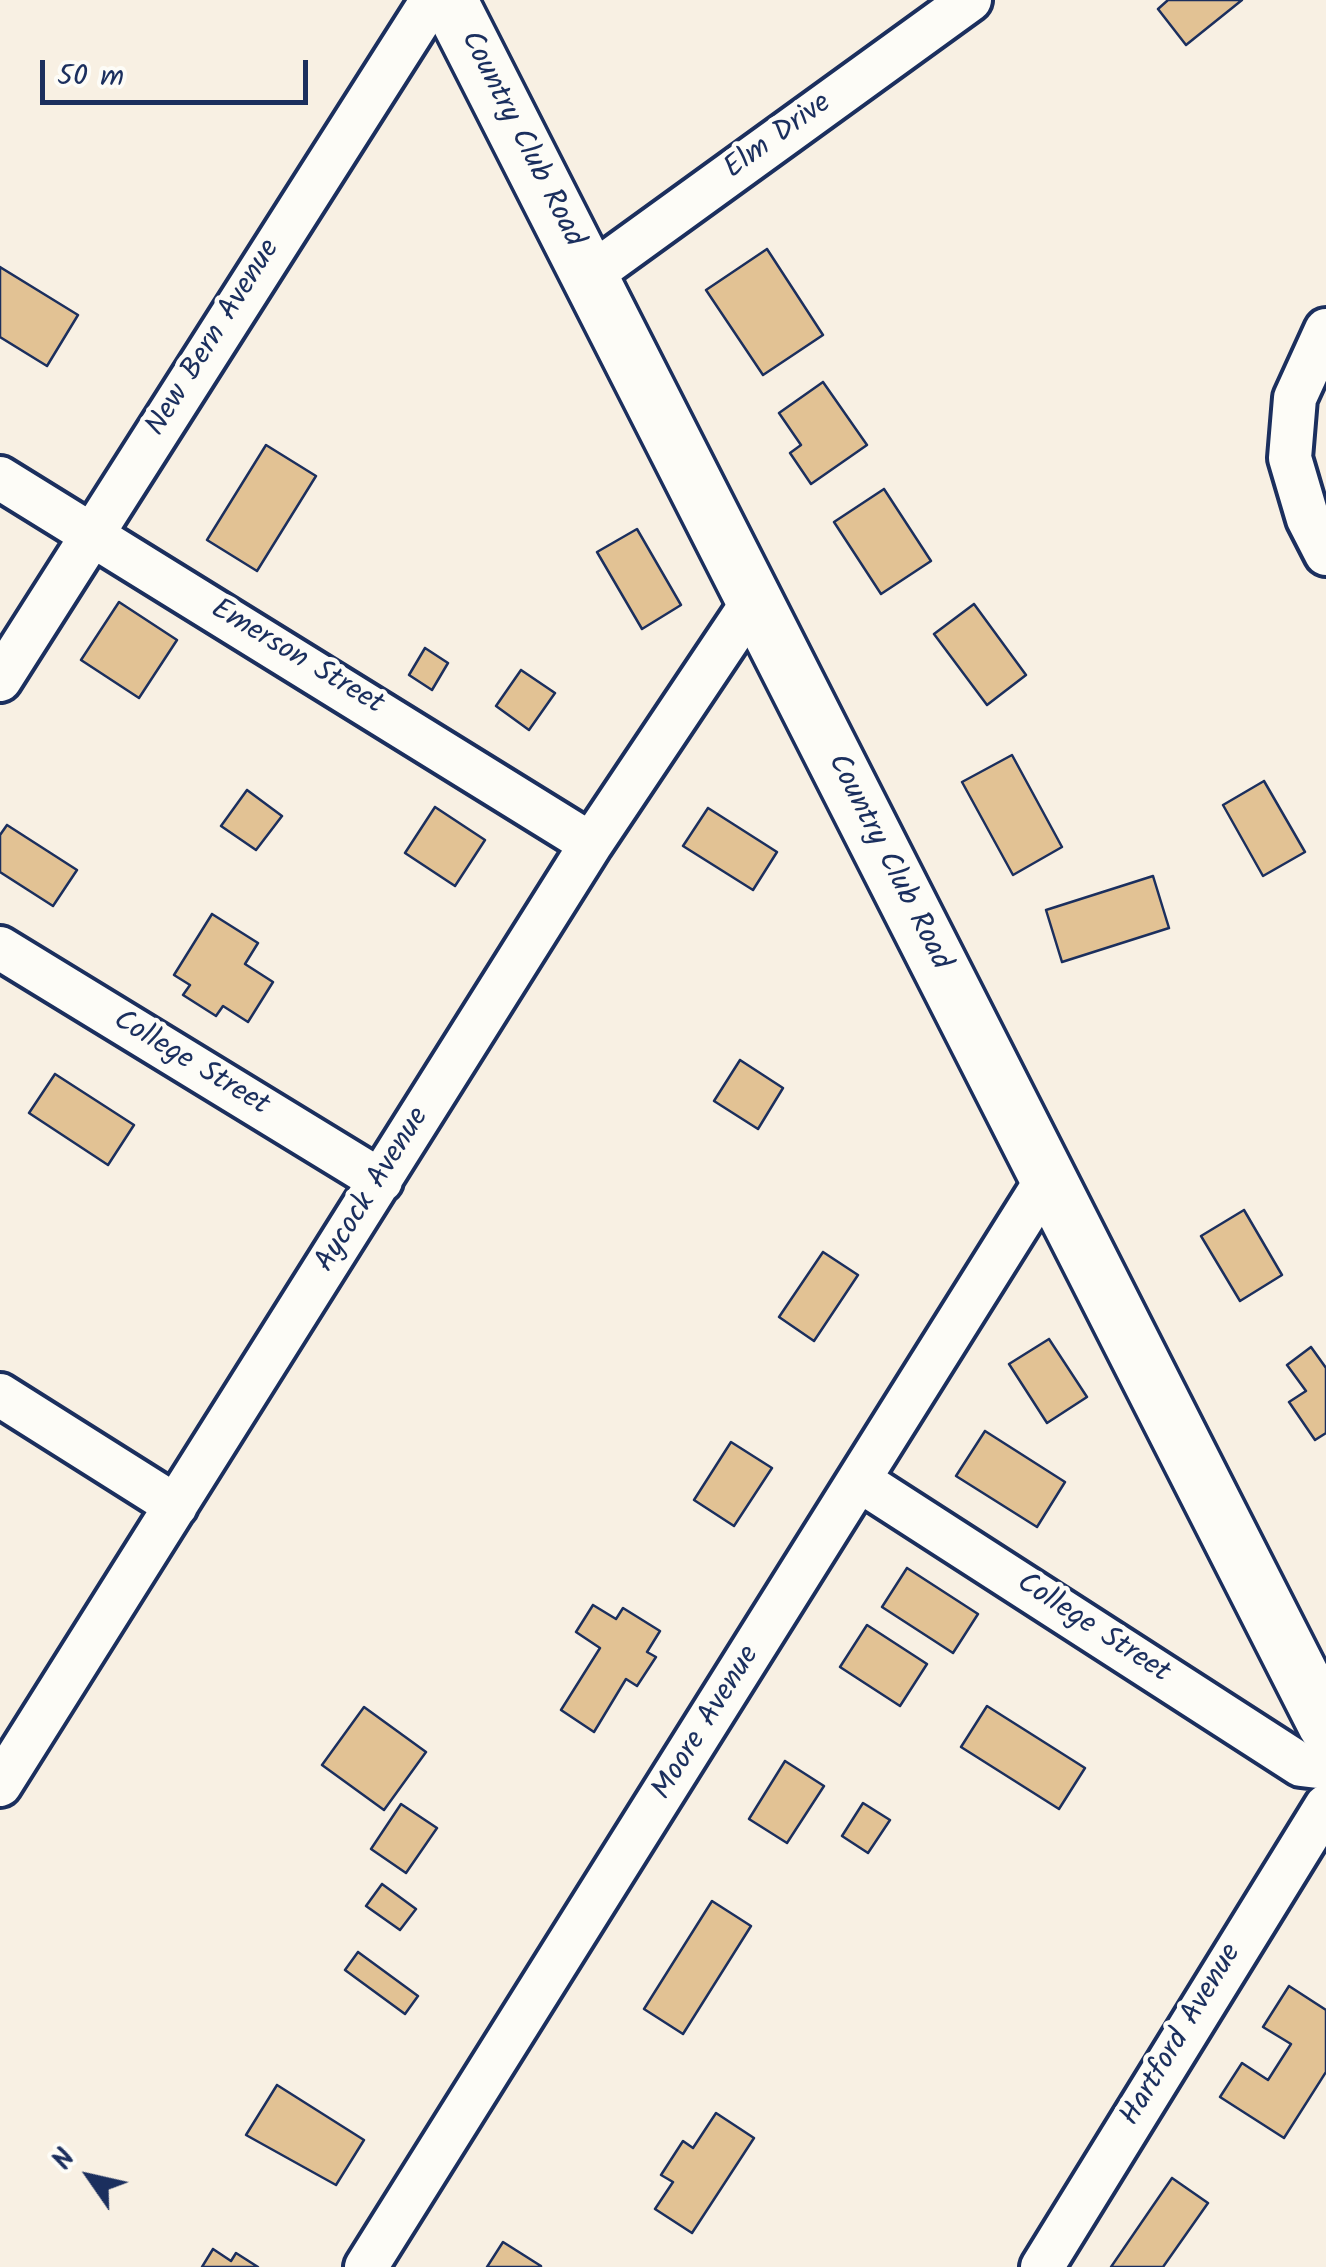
<!DOCTYPE html>
<style>
body{margin:0}
#map{position:relative;width:1326px;height:2267px;overflow:hidden;background:#f8f0e3;font-family:Kalam,sans-serif}
canvas{display:block}
.north{position:absolute;left:40px;top:2127px;width:100px;height:100px;-webkit-text-stroke:8px #fdfcf7;paint-order:stroke;rotate:304deg;font-size:28px;font-weight:700;line-height:40px;text-align:center;color:#1b2f5e}
.north::after{content:'';display:block;margin:auto;width:35px;height:45px;background:#1b2f5e;clip-path:polygon(50% 0,100% 100%,50% 72%,0 100%)}
.scale{position:absolute;left:40px;top:60px;width:268px;height:45px;box-sizing:border-box;border:5px solid #1b2f5e;border-top:0;padding-left:12px;font-size:30px;line-height:35px;white-space:nowrap;color:#1b2f5e;-webkit-text-stroke:8px #fdfcf7;paint-order:stroke}
</style>
<div id="map">
<canvas width="1326" height="2267"></canvas>
<div class="north">N</div>
<div class="scale">50 m</div>
</div>
<script>
const ctx = document.querySelector('canvas').getContext('2d');
ctx.lineJoin = 'round';
function fillPath(path, color) {
  ctx.fillStyle = color;
  ctx.fill(path, 'evenodd');
}
function poly(rows) {
  const path = new Path2D();
  for (const r of rows) {
    path.moveTo(r[0], r[1]);
    for (let i = 2; i < r.length; i += 2) path.lineTo(r[i], r[i + 1]);
  }
  return path;
}
function stroke(path, color, width, dash) {
  ctx.strokeStyle = color;
  ctx.lineWidth = width;
  ctx.lineCap = dash ? 'butt' : 'round';
  ctx.setLineDash(dash || []);
  ctx.stroke(path);
}
function label(font, color, halo, rows, align = 'center') {
  ctx.font = font + ' Kalam,sans-serif';
  ctx.lineWidth = 9;
  ctx.setLineDash([]);
  ctx.textBaseline = 'middle';
  ctx.strokeStyle = halo;
  ctx.fillStyle = color;
  for (const [text, x, y, turn = 0] of rows) {
    ctx.save();
    ctx.translate(x, y);
    ctx.rotate((+turn || 0) * Math.PI / 180);
    ctx.textAlign = isNaN(turn) ? turn : align;
    if (halo) ctx.strokeText(text, 0, 0);
    ctx.fillText(text, 0, 0);
    ctx.restore();
  }
}
const building = poly([
 [1168,0,1242,0,1186,45,1158,9,1168,0],
 [767,249,823,335,763,375,706,290,767,249],
 [0,267,78,315,47,366,0,337,0,267],
 [823,382,867,445,811,484,790,453,801,445,779,413,823,382],
 [266,445,316,476,257,571,207,540,266,445],
 [884,489,931,561,881,594,834,522,884,489],
 [637,529,681,605,642,629,597,552,637,529],
 [119,602,177,640,139,698,81,660,119,602],
 [974,604,1026,675,987,705,934,634,974,604],
 [425,648,448,663,432,690,409,675,425,648],
 [521,670,555,693,529,730,496,706,521,670],
 [1012,755,1062,847,1013,875,962,782,1012,755],
 [1264,781,1305,852,1263,876,1223,805,1264,781],
 [247,790,282,816,256,850,221,826,247,790],
 [435,807,485,840,455,886,405,853,435,807],
 [708,808,777,852,753,890,683,846,708,808],
 [7,825,77,870,53,906,0,872,0,835,7,825],
 [1153,876,1169,928,1062,962,1046,910,1153,876],
 [212,914,258,943,245,964,273,982,248,1022,223,1006,216,1016,183,995,190,985,174,975,212,914],
 [740,1060,783,1088,758,1129,714,1101,740,1060],
 [55,1074,134,1125,108,1165,29,1113,55,1074],
 [1244,1210,1282,1275,1240,1301,1201,1236,1244,1210],
 [823,1252,858,1275,814,1341,779,1317,823,1252],
 [1049,1339,1087,1397,1047,1423,1009,1364,1049,1339],
 [1311,1347,1326,1368,1326,1433,1315,1440,1289,1402,1306,1391,1287,1365,1311,1347],
 [985,1431,1065,1482,1037,1527,956,1476,985,1431],
 [731,1442,772,1468,734,1526,694,1500,731,1442],
 [907,1568,978,1614,953,1653,882,1607,907,1568],
 [593,1605,616,1619,623,1608,660,1631,647,1652,656,1657,637,1686,626,1679,594,1732,561,1710,600,1648,576,1632,593,1605],
 [867,1625,927,1664,900,1706,840,1667,867,1625],
 [987,1706,1085,1768,1059,1809,961,1747,987,1706],
 [364,1707,426,1752,384,1810,322,1765,364,1707],
 [785,1761,824,1786,787,1843,749,1819,785,1761],
 [863,1803,890,1820,868,1853,842,1836,863,1803],
 [401,1804,437,1828,406,1873,371,1849,401,1804],
 [382,1884,416,1909,400,1930,366,1906,382,1884],
 [712,1901,751,1926,683,2034,644,2009,712,1901],
 [358,1952,418,1996,405,2014,345,1970,358,1952],
 [1289,1986,1326,2010,1326,2072,1284,2138,1220,2097,1242,2063,1268,2080,1291,2044,1263,2027,1289,1986],
 [277,2085,364,2140,336,2185,246,2135,277,2085],
 [716,2113,754,2138,692,2233,655,2209,673,2182,661,2175,683,2141,693,2148,716,2113],
 [1172,2178,1208,2203,1163,2267,1111,2267,1172,2178],
 [503,2242,541,2266,541,2267,487,2267,503,2242],
 [213,2249,231,2261,236,2253,258,2267,202,2267,213,2249]
]);
const street = poly([
 [589,276,970,0],
 [1326,330,1295,398,1290,458,1308,519,1326,554],
 [0,478,591,844],
 [0,680,432,0],
 [0,948,381,1181],
 [0,1395,176,1506],
 [862,1482,1301,1765,1326,1768],
 [0,1785,591,844,754,600],
 [366,2267,1047,1179],
 [1042,2267,1326,1806]
]);
const secondary = poly([
 [449,0,1326,1725]
]);
const streetNames = [
 ["Elm Drive",779,138,-36],
 ["Country Club Road",520,140,63],
 ["New Bern Avenue",215,339,-58],
 ["Emerson Street",296,659,31],
 ["Country Club Road",887,863,63],
 ["College Street",190,1065,31],
 ["Aycock Avenue",374,1191,-58],
 ["College Street",1092,1630,33],
 ["Moore Avenue",708,1724,-58],
 ["Hartford Avenue",1183,2036,-59]
];
fillPath(building, '#e2c294');
stroke(building, '#1b2f5e', 2.5);
stroke(street, '#1b2f5e', 50);
stroke(secondary, '#1b2f5e', 62);
stroke(street, '#fdfcf7', 42);
stroke(secondary, '#fdfcf7', 55);
label('30px', '#1b2f5e', '#fdfcf7', streetNames);
</script>
